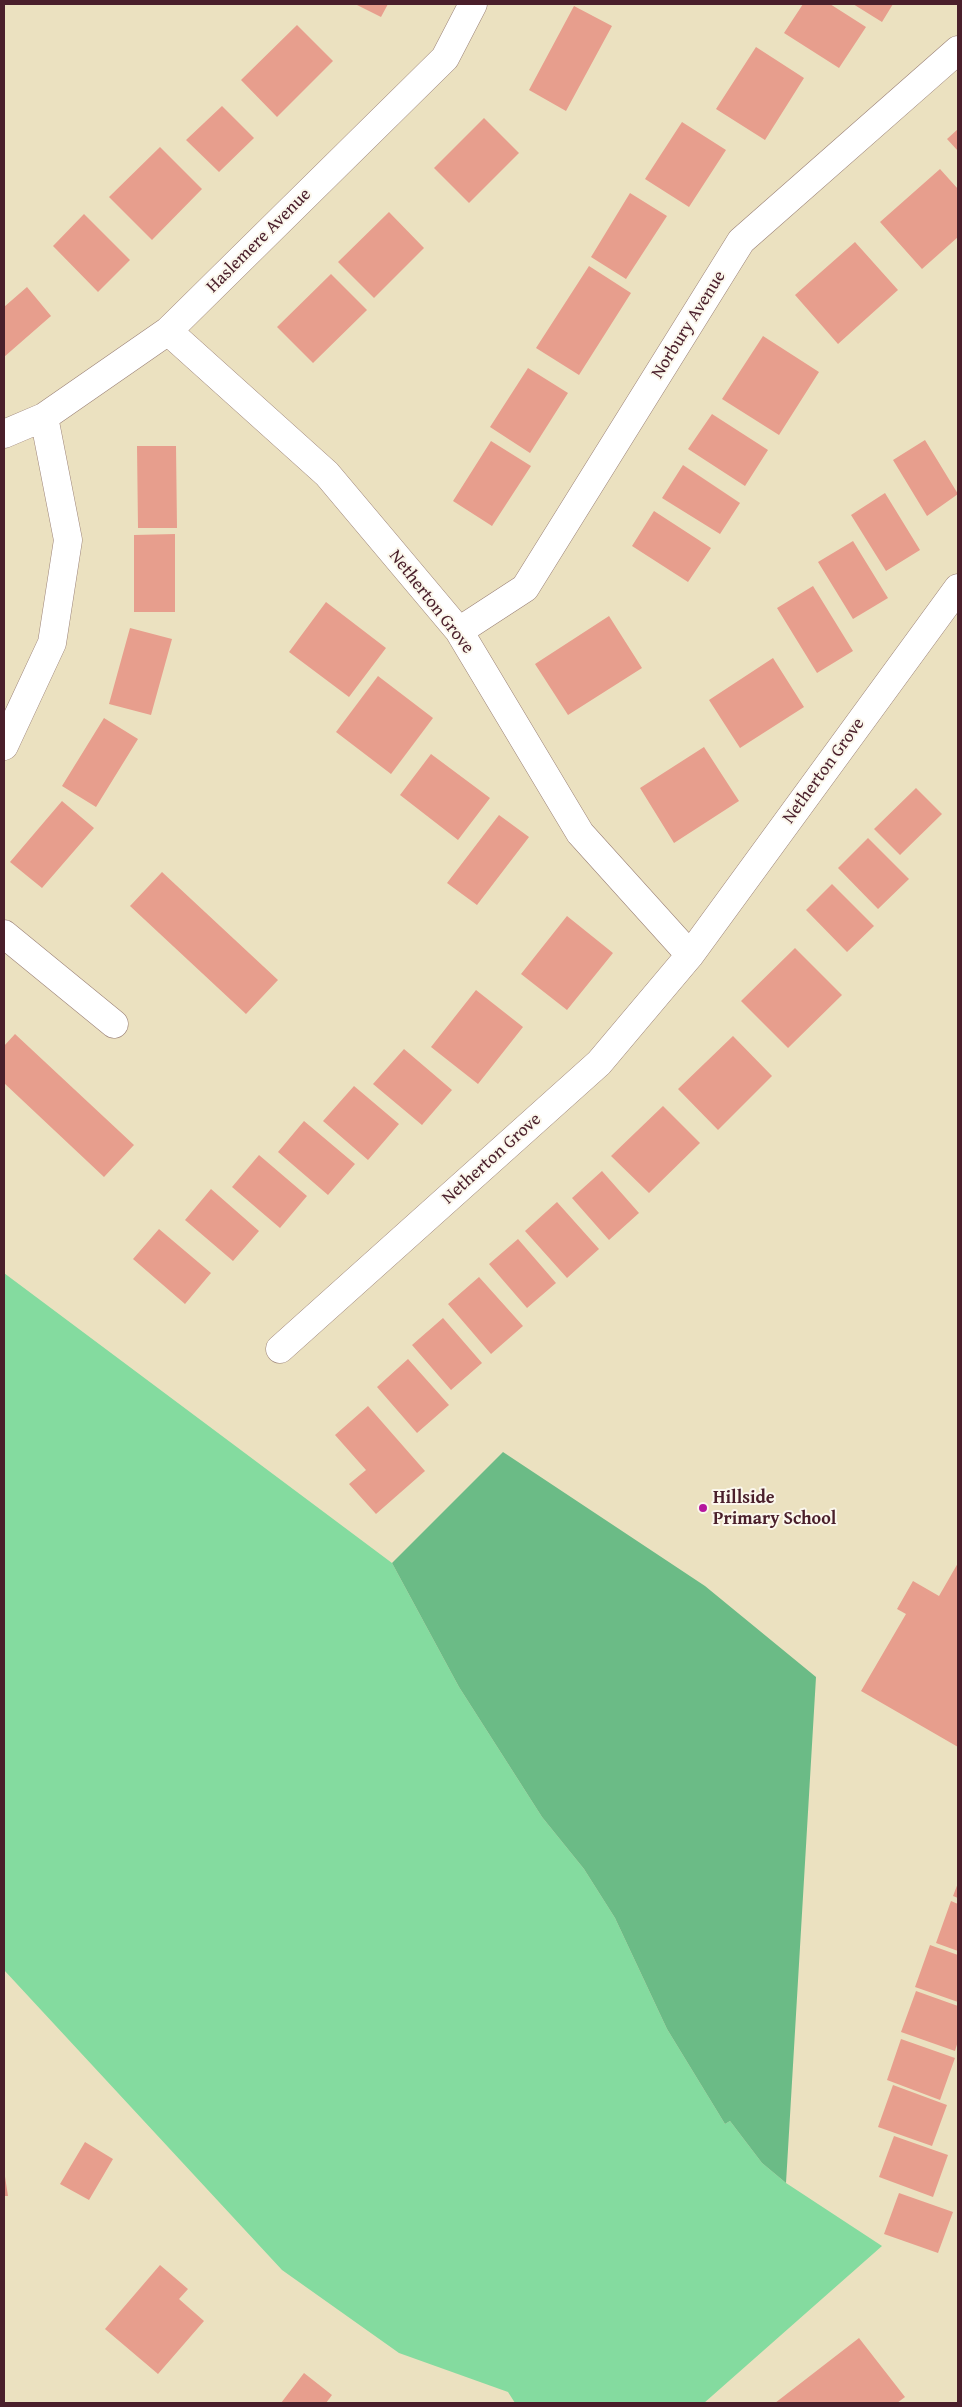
<!DOCTYPE html>
<style>
body{margin:0}
#map{position:relative;width:962px;height:2407px;overflow:hidden;background:#ebe1c0;font-family:"Gentium Book Plus",serif}
canvas{display:block}
.frame{position:absolute;inset:0;border:5px solid #4a1f2b;pointer-events:none}
</style>
<div id="map">
<canvas width="962" height="2407"></canvas>
<div class="frame"></div>
</div>
<script>
const ctx = document.querySelector('canvas').getContext('2d');
ctx.lineJoin = 'round';
function fillPath(path, color) {
  ctx.fillStyle = color;
  ctx.fill(path, 'evenodd');
}
function poly(rows) {
  const path = new Path2D();
  for (const r of rows) {
    path.moveTo(r[0], r[1]);
    for (let i = 2; i < r.length; i += 2) path.lineTo(r[i], r[i + 1]);
  }
  return path;
}
function stroke(path, color, width, dash) {
  ctx.strokeStyle = color;
  ctx.lineWidth = width;
  ctx.lineCap = dash ? 'butt' : 'round';
  ctx.setLineDash(dash || []);
  ctx.stroke(path);
}
function label(font, color, halo, rows, align = 'center') {
  ctx.font = font + ' "Gentium Book Plus",serif';
  ctx.lineWidth = 4;
  ctx.setLineDash([]);
  ctx.textBaseline = 'middle';
  ctx.strokeStyle = halo;
  ctx.fillStyle = color;
  for (const [text, x, y, turn = 0] of rows) {
    ctx.save();
    ctx.translate(x, y);
    ctx.rotate((+turn || 0) * Math.PI / 180);
    ctx.textAlign = isNaN(turn) ? turn : align;
    if (halo) ctx.strokeText(text, 0, 0);
    ctx.fillText(text, 0, 0);
    ctx.restore();
  }
}
const green = poly([
 [4,1273,392,1563,459,1687,542,1817,584,1869,615,1918,667,2029,725,2124,730,2121,762,2163,786,2183,882,2246,704,2403,515,2403,508,2392,399,2353,282,2270,4,1970]
]);
const forest = poly([
 [503,1452,705,1586,816,1677,786,2183,762,2163,730,2121,725,2124,667,2029,615,1918,584,1869,542,1817,459,1687,392,1563]
]);
const building = poly([
 [355,4,388,4,381,17],
 [803,4,830,4,866,27,839,68,784,33],
 [853,4,893,4,882,22],
 [574,6,612,26,566,111,529,90],
 [297,25,333,61,277,117,241,80],
 [756,47,804,78,765,140,716,109],
 [222,106,254,138,219,172,186,140],
 [484,118,519,153,469,203,434,168],
 [682,122,726,150,689,207,645,179],
 [958,129,958,151,947,139],
 [160,147,202,189,152,240,109,197],
 [940,169,958,189,958,237,922,269,880,222],
 [630,193,667,216,626,279,591,257],
 [389,212,424,248,374,298,338,262],
 [84,214,130,260,98,292,53,246],
 [855,242,898,290,838,344,795,295],
 [589,266,631,293,579,375,536,348],
 [331,274,367,310,313,363,277,327],
 [27,287,51,316,4,357,4,307],
 [763,336,819,372,779,435,722,399],
 [528,368,568,393,530,453,490,427],
 [712,414,768,450,745,486,688,449],
 [925,440,958,494,927,516,893,460],
 [491,441,531,466,492,526,453,501],
 [137,446,176,446,177,528,138,528],
 [683,465,740,503,720,534,662,498],
 [885,493,920,550,886,571,851,515],
 [654,511,711,548,688,582,632,546],
 [175,534,175,612,134,612,134,535],
 [853,541,888,598,853,619,818,562],
 [813,586,853,651,817,673,777,608],
 [326,602,386,648,349,697,289,652],
 [609,616,642,668,568,715,535,664],
 [130,628,172,639,151,715,109,704],
 [773,658,804,707,740,748,709,700],
 [378,676,433,718,391,774,336,732],
 [104,718,138,739,96,807,62,786],
 [704,747,739,801,674,843,640,788],
 [431,754,490,798,458,840,400,795],
 [916,788,942,814,900,855,874,829],
 [62,801,94,828,42,888,10,862],
 [499,815,529,837,477,905,447,883],
 [868,838,909,879,878,909,838,868],
 [162,872,278,980,246,1014,130,906],
 [832,884,874,926,847,952,806,910],
 [567,916,613,953,567,1010,521,974],
 [795,948,842,995,788,1048,741,1001],
 [476,990,523,1027,478,1084,431,1047],
 [15,1034,134,1145,104,1177,4,1083,4,1046],
 [733,1036,772,1076,718,1130,678,1089],
 [404,1049,452,1090,422,1125,373,1084],
 [354,1086,399,1124,368,1160,323,1121],
 [663,1106,700,1143,649,1193,611,1156],
 [304,1121,355,1164,328,1195,278,1152],
 [259,1155,307,1196,280,1228,232,1187],
 [602,1171,639,1213,609,1240,572,1198],
 [211,1189,259,1231,233,1261,185,1220],
 [557,1202,599,1249,567,1278,525,1231],
 [159,1229,211,1273,185,1304,133,1259],
 [518,1239,556,1283,527,1308,489,1264],
 [479,1277,523,1326,491,1354,448,1304],
 [443,1318,482,1363,451,1390,412,1345],
 [408,1359,449,1405,417,1433,377,1387],
 [368,1406,425,1471,376,1514,349,1484,366,1470,335,1435],
 [958,1563,958,1747,861,1691,906,1614,897,1609,913,1581,939,1596],
 [958,1883,958,1898,953,1896],
 [951,1901,958,1904,958,1951,936,1943],
 [930,1945,958,1955,958,2002,915,1987],
 [916,1991,958,2006,958,2041,955,2051,901,2032],
 [901,2039,955,2058,940,2100,887,2080],
 [893,2085,947,2105,932,2146,878,2127],
 [894,2136,948,2155,933,2197,879,2177],
 [85,2142,113,2159,89,2200,60,2184],
 [4,2170,8,2196,4,2196],
 [899,2193,953,2212,938,2253,884,2234],
 [160,2265,188,2289,179,2299,204,2321,158,2374,105,2329],
 [859,2338,905,2397,897,2403,775,2403],
 [304,2373,332,2395,326,2403,281,2403]
]);
const minor = poly([
 [168,331,327,474,459,631,580,833,690,955],
 [4,434,44,417,168,331,445,58,473,4],
 [459,631,525,588,741,241,958,50],
 [4,746,52,643,68,540,44,417],
 [4,934,114,1024],
 [280,1349,599,1063,690,955,958,588]
]);
const markers = [
 [703,1508,5,"#b5179e"]
];
const streetNames = [
 ["Haslemere Avenue",259,241,-45],
 ["Norbury Avenue",689,325,-58],
 ["Netherton Grove",431,602,52],
 ["Netherton Grove",824,771,-54],
 ["Netherton Grove",492,1159,-42]
];
const poiNames = [
 ["Hillside",713,1498],
 ["Primary School",713,1519]
];
fillPath(green, '#84db9f');
fillPath(forest, '#6bbb86');
fillPath(building, '#e79e8d');
stroke(minor, '#9a8076', 29);
stroke(minor, '#fff', 28);
for (const [x, y, r, color] of markers) {
  const dot = new Path2D();
  dot.arc(x, y, r, 0, 2 * Math.PI);
  ctx.fillStyle = color;
  ctx.fill(dot);
  stroke(dot, '#fbf7ec', 2);
}
label('18px', '#4a1f2b', '#fbf7ec', streetNames);
label('bold 18px', '#4a1f2b', '#fbf7ec', poiNames, 'left');
</script>
